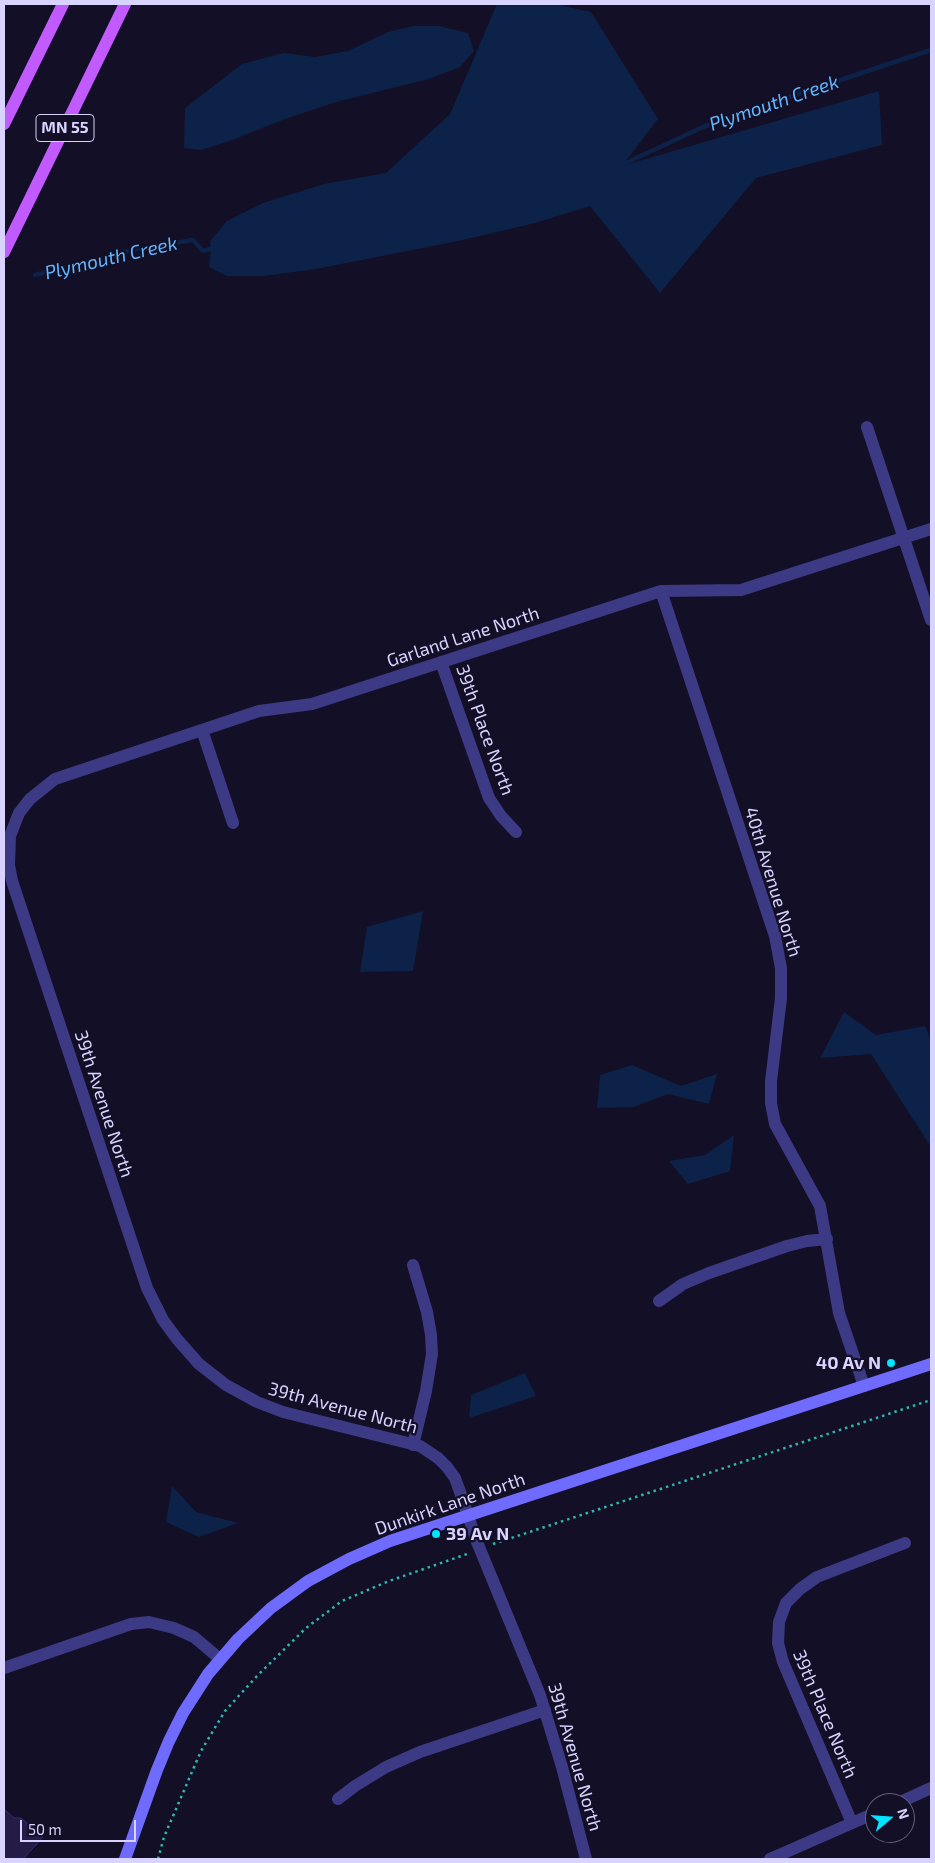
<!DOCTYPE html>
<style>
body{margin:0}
#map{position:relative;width:935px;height:1863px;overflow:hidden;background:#130f26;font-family:"Exo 2",sans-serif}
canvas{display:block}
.frame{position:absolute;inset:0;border:5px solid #d9d4ff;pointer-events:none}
.north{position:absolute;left:865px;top:1793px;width:50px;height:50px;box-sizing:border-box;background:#130f26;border:1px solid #625e7d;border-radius:50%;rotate:72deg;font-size:14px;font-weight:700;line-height:20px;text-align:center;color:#d9d4ff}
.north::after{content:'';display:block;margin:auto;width:18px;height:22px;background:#00e5ff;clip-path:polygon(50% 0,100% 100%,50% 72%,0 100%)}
.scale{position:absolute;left:20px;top:1820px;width:116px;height:22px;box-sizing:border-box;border:2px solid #d9d4ff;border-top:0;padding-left:6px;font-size:15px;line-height:18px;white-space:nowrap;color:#d9d4ff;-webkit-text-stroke:4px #130f26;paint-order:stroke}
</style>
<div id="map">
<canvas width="935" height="1863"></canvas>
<div class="frame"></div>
<div class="north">N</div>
<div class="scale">50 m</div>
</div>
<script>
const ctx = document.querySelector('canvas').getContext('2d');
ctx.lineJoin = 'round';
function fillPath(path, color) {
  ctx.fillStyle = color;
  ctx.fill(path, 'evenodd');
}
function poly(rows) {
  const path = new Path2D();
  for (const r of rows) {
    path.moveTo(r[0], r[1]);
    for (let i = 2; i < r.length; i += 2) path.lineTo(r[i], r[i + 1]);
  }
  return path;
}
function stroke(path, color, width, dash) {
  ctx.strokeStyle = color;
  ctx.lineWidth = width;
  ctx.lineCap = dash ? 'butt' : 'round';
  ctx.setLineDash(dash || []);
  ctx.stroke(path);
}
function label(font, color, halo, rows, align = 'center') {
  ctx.font = font + ' "Exo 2",sans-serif';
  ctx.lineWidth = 4.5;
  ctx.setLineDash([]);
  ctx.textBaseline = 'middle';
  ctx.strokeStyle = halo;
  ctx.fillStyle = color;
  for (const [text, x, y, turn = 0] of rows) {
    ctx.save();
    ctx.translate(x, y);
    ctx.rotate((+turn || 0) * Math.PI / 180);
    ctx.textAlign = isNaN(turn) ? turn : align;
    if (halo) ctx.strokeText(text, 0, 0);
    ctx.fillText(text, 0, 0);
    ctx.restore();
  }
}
const water = poly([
 [497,4,554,4,591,12,658,119,622,166,879,91,882,145,756,178,660,293,590,206,535,223,463,240,316,269,264,276,227,276,209,267,211,248,210,241,227,221,263,203,324,184,386,173,450,114],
 [413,26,439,26,468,33,474,51,460,67,429,79,336,102,285,119,232,140,201,150,184,148,185,108,242,64,284,53,315,57,348,51,388,32],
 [423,911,413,971,360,972,367,927],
 [844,1012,876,1035,925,1026,931,1040,931,1147,871,1054,820,1058],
 [632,1065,681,1086,717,1074,709,1104,668,1094,634,1107,597,1108,600,1075],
 [734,1135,730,1171,688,1184,669,1161,705,1155],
 [525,1373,536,1396,469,1418,471,1395],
 [172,1486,196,1512,238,1523,199,1537,166,1522]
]);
const stream = poly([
 [617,167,703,127,795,95,931,50],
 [35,275,136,249,193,240,203,251,216,247]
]);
const building = poly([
 [4,1809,14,1818,21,1818,43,1837,23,1859,4,1859,4,1809]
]);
const path = poly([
 [493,1544,931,1400],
 [158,1859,164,1837,201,1751,225,1711,257,1676,306,1628,342,1601,389,1581,467,1554]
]);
const street = poly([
 [867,427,931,620],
 [661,591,775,936,781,968,781,998,771,1081,771,1103,775,1124,820,1206,839,1313,864,1386],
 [441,662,489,798,501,816,516,832],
 [202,730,233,823],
 [659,1301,683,1284,709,1273,787,1246,807,1241,827,1239],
 [413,1445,426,1391,432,1354,431,1335,427,1312,413,1265],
 [4,1668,131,1624,149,1622,174,1628,194,1637,220,1659],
 [338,1799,355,1786,386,1767,420,1752,545,1710],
 [898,1803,931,1788],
 [852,1823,783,1662,778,1643,779,1622,786,1603,800,1589,817,1577,905,1543],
 [586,1859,562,1767,540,1695,477,1542,459,1489,455,1478,447,1467,438,1458,420,1446,283,1412,257,1402,226,1385,199,1364,177,1339,163,1320,147,1288,12,881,9,865,10,836,19,813,30,799,55,779,259,711,312,704,661,591,741,590,931,529],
 [770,1859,875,1813]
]);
const secondary = poly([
 [125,1859,157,1770,169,1741,183,1713,208,1674,238,1639,271,1608,308,1581,349,1559,390,1541,931,1364]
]);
const primary = poly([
 [4,124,63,4],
 [4,252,125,4]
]);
const markers = [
 [891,1363,5,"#00e5ff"],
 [436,1534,5,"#00e5ff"]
];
const shields = [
 [65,128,58]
];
const shieldNames = [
 ["MN 55",65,128]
];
const streetNames = [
 ["Garland Lane North",463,637,-18],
 ["39th Place North",485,730,70],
 ["40th Avenue North",773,882,73],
 ["39th Avenue North",104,1104,72],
 ["39th Avenue North",343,1408,15],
 ["Dunkirk Lane North",450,1504,-19],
 ["39th Place North",825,1714,67],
 ["39th Avenue North",575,1757,74]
];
const poiNames = [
 ["40 Av N",881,1363],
 ["39 Av N",446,1534,"left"]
];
const waterNames = [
 ["Plymouth Creek",774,103,-19],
 ["Plymouth Creek",111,258,-13]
];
fillPath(water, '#0c2248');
stroke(stream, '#0c2248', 4.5);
fillPath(building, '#241b47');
stroke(building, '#3b2d73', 1);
stroke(path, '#2fb8b0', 2.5, [2.5, 4]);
stroke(street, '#3d3a85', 12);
stroke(secondary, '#6f6bff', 12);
stroke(primary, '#c25bff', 12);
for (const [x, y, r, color] of markers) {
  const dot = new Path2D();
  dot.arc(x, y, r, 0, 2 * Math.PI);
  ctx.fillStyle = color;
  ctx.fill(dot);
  stroke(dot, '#130f26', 2);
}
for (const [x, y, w] of shields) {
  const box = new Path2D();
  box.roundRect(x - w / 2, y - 13.5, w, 27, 4);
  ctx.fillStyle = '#130f26';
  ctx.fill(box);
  stroke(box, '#d9d4ff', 1);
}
label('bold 16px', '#d9d4ff', null, shieldNames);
label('18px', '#d9d4ff', '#130f26', streetNames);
label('bold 18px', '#d9d4ff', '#130f26', poiNames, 'right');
label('italic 19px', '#62b6ff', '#130f26', waterNames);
</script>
